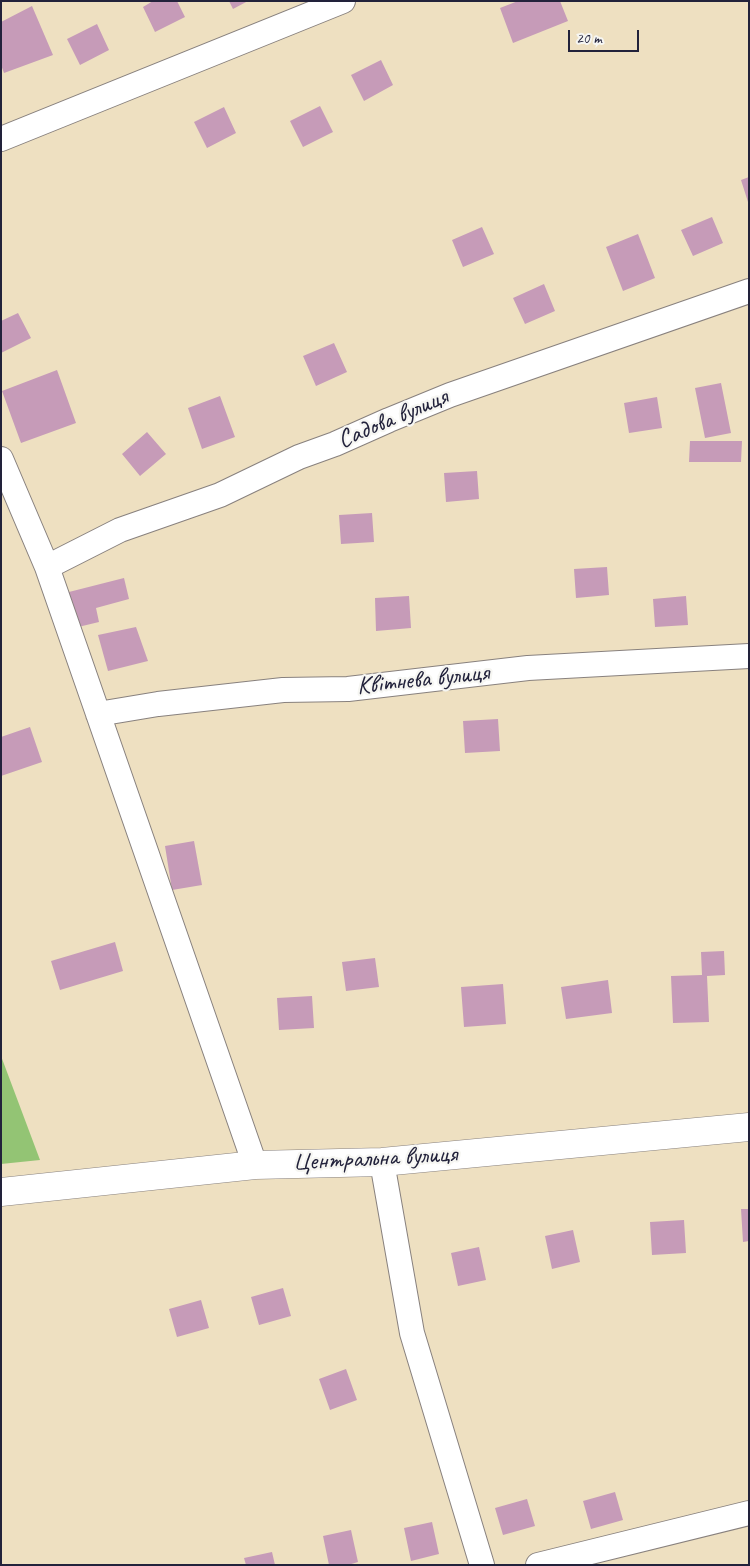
<!DOCTYPE html>
<meta charset="utf-8">
<style>
body{margin:0}
#map{position:relative;width:750px;height:1566px;overflow:hidden;background:#eee0c1;font-family:Caveat,sans-serif}
canvas{display:block}
.frame{position:absolute;inset:0;border:2px solid #22223b;pointer-events:none}
.scale{position:absolute;left:568px;top:30px;width:71px;height:22px;box-sizing:border-box;border:2px solid #22223b;border-top:0;padding-left:6px;font-size:15px;line-height:18px;white-space:nowrap;color:#22223b;-webkit-text-stroke:4px #f6f6f2;paint-order:stroke}
</style>
<div id="map">
<canvas width="750" height="1566"></canvas>
<div class="frame"></div>
<div class="scale">20 m</div>
</div>
<script>
const ctx = document.querySelector('canvas').getContext('2d');
ctx.lineJoin = 'round';
function fillPath(path, color) {
  ctx.fillStyle = color;
  ctx.fill(path, 'evenodd');
}
function poly(rows) {
  const path = new Path2D();
  for (const r of rows) {
    path.moveTo(r[0], r[1]);
    for (let i = 2; i < r.length; i += 2) path.lineTo(r[i], r[i + 1]);
  }
  return path;
}
function stroke(path, color, width, dash) {
  ctx.strokeStyle = color;
  ctx.lineWidth = width;
  ctx.lineCap = dash ? 'butt' : 'round';
  ctx.setLineDash(dash || []);
  ctx.stroke(path);
}
function label(font, color, halo, rows, align = 'center') {
  ctx.font = font + ' Caveat,sans-serif';
  ctx.lineWidth = 4.5;
  ctx.setLineDash([]);
  ctx.textBaseline = 'middle';
  ctx.strokeStyle = halo;
  ctx.fillStyle = color;
  for (const [text, x, y, turn = 0] of rows) {
    ctx.save();
    ctx.translate(x, y);
    ctx.rotate((+turn || 0) * Math.PI / 180);
    ctx.textAlign = isNaN(turn) ? turn : align;
    if (halo) ctx.strokeText(text, 0, 0);
    ctx.fillText(text, 0, 0);
    ctx.restore();
  }
}
const green = poly([
 [1,1056,40,1160,1,1164]
]);
const building = poly([
 [153,1,177,1,185,17,155,32,143,7],
 [229,1,248,1,233,9],
 [518,1,560,1,568,21,513,43,500,8],
 [32,6,53,55,4,73,1,65,1,22],
 [97,24,109,50,80,65,67,39],
 [381,60,393,85,364,101,351,75],
 [320,106,333,132,303,147,290,121],
 [224,107,236,133,207,148,194,122],
 [749,177,749,202,748,202,741,180],
 [712,217,723,243,693,256,681,230],
 [482,227,494,254,463,267,452,240],
 [638,234,655,278,623,291,606,247],
 [544,284,555,311,525,324,513,298],
 [18,313,31,338,1,353,1,321],
 [334,343,347,372,316,386,303,356],
 [57,370,76,423,21,443,2,391],
 [721,383,731,433,705,438,695,388],
 [220,396,235,437,202,449,188,408],
 [657,397,662,428,629,433,624,403],
 [147,432,166,454,140,476,122,454],
 [690,441,742,441,741,462,689,462],
 [477,471,479,499,446,502,444,473],
 [372,513,374,542,341,544,339,515],
 [607,567,609,595,576,598,574,569],
 [124,578,129,599,96,608,99,622,74,628,65,593],
 [409,596,411,628,376,631,375,598],
 [686,596,688,625,655,627,653,599],
 [136,627,148,661,108,671,98,635],
 [498,719,500,751,465,753,463,721],
 [30,727,42,762,1,776,1,737],
 [194,841,202,885,172,890,165,846],
 [115,942,123,971,60,990,51,961],
 [724,951,725,975,707,976,709,1022,673,1023,671,976,702,975,701,952],
 [375,958,379,987,346,991,342,962],
 [608,980,612,1013,566,1019,561,987],
 [503,984,506,1024,464,1027,461,987],
 [312,996,314,1028,279,1030,277,998],
 [741,1209,749,1209,749,1241,743,1242],
 [684,1220,686,1253,652,1255,650,1222],
 [573,1230,580,1262,552,1269,545,1236],
 [479,1247,486,1280,458,1286,451,1253],
 [283,1288,291,1316,259,1325,251,1297],
 [201,1300,209,1328,177,1337,169,1309],
 [346,1369,357,1400,330,1410,319,1379],
 [615,1492,623,1520,591,1529,583,1501],
 [527,1499,535,1526,503,1535,495,1508],
 [432,1522,439,1554,411,1561,404,1528],
 [351,1530,358,1562,348,1565,329,1565,323,1536],
 [272,1552,275,1565,246,1565,244,1558]
]);
const minor = poly([
 [1,139,343,1],
 [1,459,47,567,255,1165],
 [47,567,120,530,220,495,299,457,335,444,389,420,450,395,749,291],
 [98,714,158,704,283,690,348,689,528,668,749,656],
 [382,1162,412,1333,482,1565],
 [538,1565,749,1513]
]);
const tertiary = poly([
 [1,1192,255,1165,382,1162,749,1127]
]);
const streetNames = [
 ["Садова вулиця",393,419,-23],
 ["Квітнева вулиця",423,680,-6],
 ["Центральна вулиця",375,1159,-3]
];
fillPath(green, '#93c474');
fillPath(building, '#c69bb8');
stroke(minor, '#88817e', 26);
stroke(tertiary, '#88817e', 29);
stroke(minor, '#fff', 24);
stroke(tertiary, '#fff', 28);
label('25px', '#22223b', '#f6f6f2', streetNames);
</script>
